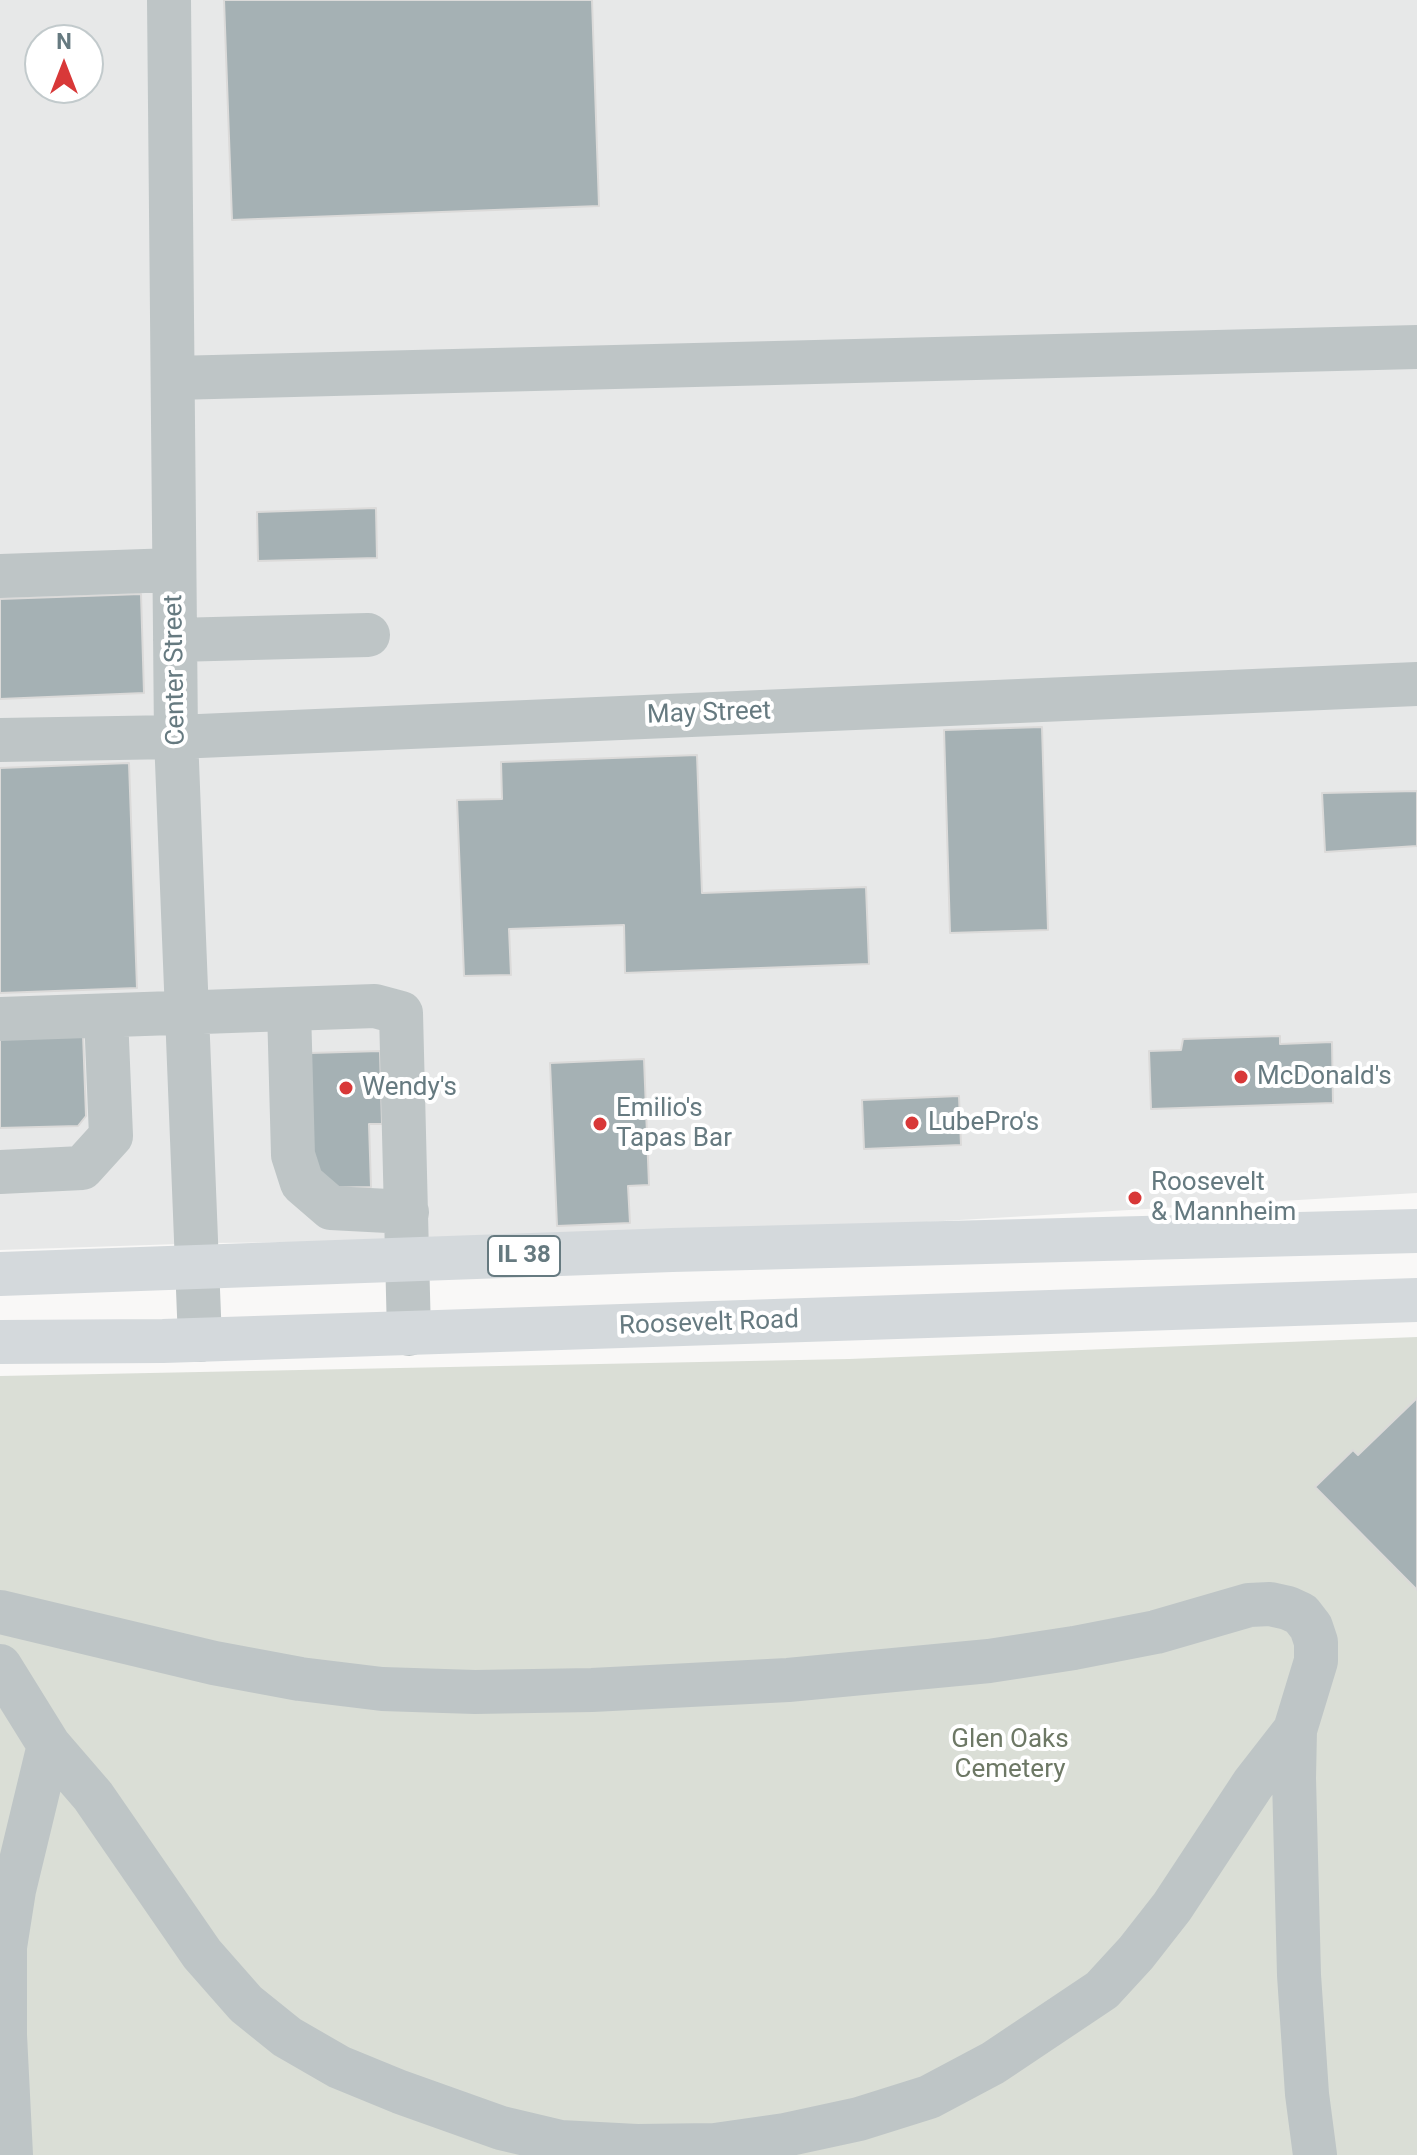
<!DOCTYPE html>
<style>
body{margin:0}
#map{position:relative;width:1417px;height:2155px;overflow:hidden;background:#f9f8f7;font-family:Roboto,sans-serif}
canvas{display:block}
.north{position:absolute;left:24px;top:24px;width:80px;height:80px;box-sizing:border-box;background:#fff;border:2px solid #c2cacc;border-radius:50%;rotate:0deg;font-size:22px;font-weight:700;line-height:32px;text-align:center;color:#667a80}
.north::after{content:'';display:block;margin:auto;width:28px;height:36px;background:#d83838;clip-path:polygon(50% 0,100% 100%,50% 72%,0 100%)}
</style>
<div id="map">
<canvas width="1417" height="2155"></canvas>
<div class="north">N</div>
</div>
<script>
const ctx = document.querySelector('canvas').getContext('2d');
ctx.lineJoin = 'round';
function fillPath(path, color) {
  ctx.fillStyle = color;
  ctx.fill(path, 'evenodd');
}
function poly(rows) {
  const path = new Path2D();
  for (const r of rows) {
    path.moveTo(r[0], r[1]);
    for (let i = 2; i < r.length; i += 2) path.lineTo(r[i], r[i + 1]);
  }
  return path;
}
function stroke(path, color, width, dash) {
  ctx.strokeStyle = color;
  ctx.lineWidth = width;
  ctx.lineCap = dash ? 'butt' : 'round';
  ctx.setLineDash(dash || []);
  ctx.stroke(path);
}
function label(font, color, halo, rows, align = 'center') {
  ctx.font = font + ' Roboto,sans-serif';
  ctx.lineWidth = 8;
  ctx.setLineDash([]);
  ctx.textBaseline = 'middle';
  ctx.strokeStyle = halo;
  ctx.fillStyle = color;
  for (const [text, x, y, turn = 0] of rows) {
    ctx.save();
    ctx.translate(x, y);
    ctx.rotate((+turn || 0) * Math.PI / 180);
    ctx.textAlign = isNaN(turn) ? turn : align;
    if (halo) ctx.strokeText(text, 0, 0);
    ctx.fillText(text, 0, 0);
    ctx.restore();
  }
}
const built = poly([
 [0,0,1417,0,1417,1193,638,1239,209,1243,0,1250],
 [40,40,88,40,88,88,40,88]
]);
const green = poly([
 [1417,1337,1417,2155,0,2155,0,1376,849,1359]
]);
const building = poly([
 [224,0,592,0,599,206,232,220,224,0],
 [376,508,377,558,258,561,257,512,376,508],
 [141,594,144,693,0,699,0,599,141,594],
 [1042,727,1048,930,950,933,944,730,1042,727],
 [697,755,702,893,866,887,869,964,625,973,624,925,509,929,511,975,464,976,457,800,502,799,501,762,697,755],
 [129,763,137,988,0,993,0,768,129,763],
 [1417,791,1417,846,1325,852,1322,793,1417,791],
 [83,1034,86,1116,78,1126,0,1128,0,1037,83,1034],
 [1280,1036,1280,1044,1332,1042,1333,1103,1151,1109,1149,1051,1181,1050,1183,1039,1280,1036],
 [380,1051,382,1124,369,1124,371,1187,313,1188,310,1053,380,1051],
 [644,1059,649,1185,628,1186,630,1223,557,1226,550,1063,644,1059],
 [959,1096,961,1145,864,1149,862,1100,959,1096],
 [1417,1398,1417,1590,1315,1487,1353,1450,1358,1455,1417,1398]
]);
const minor = poly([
 [169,0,176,737,200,1340],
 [173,378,1417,347],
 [0,576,174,570],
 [175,640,368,635],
 [0,740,176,737,1417,684],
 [289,1009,293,1155,302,1183,331,1208,407,1212],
 [0,1019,375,1006,401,1013,409,1334],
 [0,1172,82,1168,111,1136,106,1016],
 [0,1612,214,1663,300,1679,382,1689,475,1692,592,1690,788,1680,989,1661,1074,1648,1156,1632,1249,1605,1270,1604,1288,1608,1301,1614,1311,1627,1316,1642,1316,1661,1295,1730,1294,1778,1299,1975,1307,2094,1315,2155],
 [0,1666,49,1745,93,1796,202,1954,246,2004,287,2037,339,2067,400,2092,501,2128,560,2142,637,2146,715,2145,785,2135,859,2119,929,2097,993,2063,1102,1990,1136,1953,1172,1907,1253,1784,1295,1730],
 [11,2155,5,2035,5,1947,14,1890,49,1745]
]);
const major = poly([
 [0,1274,672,1250,1417,1231],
 [0,1342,163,1341,1417,1300]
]);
const markers = [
 [1241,1077,8,"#d83838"],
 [346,1088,8,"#d83838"],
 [912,1123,8,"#d83838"],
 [600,1124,8,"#d83838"],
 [1135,1198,8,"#d83838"]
];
const shields = [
 [524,1256,72]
];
const shieldNames = [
 ["IL 38",524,1256]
];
const streetNames = [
 ["Center Street",176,670,-91],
 ["May Street",709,714,-2],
 ["Roosevelt Road",709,1324,-2]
];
const poiNames = [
 ["McDonald's",1257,1077],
 ["Wendy's",362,1088],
 ["Emilio's",616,1109],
 ["Tapas Bar",616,1139],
 ["LubePro's",928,1123],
 ["Roosevelt",1151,1183],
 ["& Mannheim",1151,1213]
];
const parkNames = [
 ["Glen Oaks",1010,1740],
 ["Cemetery",1010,1770]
];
fillPath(built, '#e7e8e8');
fillPath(green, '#daded6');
fillPath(building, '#a5b1b4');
stroke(building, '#dbdad9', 2);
stroke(minor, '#bec5c6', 44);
stroke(major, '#d4d9dc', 44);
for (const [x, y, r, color] of markers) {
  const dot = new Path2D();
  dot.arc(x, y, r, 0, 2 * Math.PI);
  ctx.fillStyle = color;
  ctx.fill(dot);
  stroke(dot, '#fff', 3);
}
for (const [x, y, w] of shields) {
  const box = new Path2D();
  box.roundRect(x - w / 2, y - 20, w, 40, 6);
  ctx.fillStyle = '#fff';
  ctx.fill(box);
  stroke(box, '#667a80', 2);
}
label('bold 24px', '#667a80', null, shieldNames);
label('26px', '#667a80', '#fff', streetNames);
label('26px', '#667a80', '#fff', poiNames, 'left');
label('26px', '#6d7865', '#fff', parkNames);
</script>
